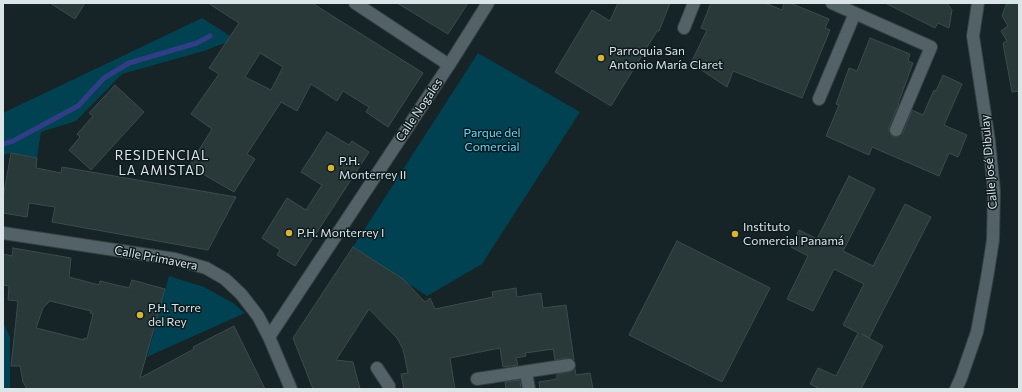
<!DOCTYPE html>
<meta charset="utf-8">
<style>
body{margin:0}
#map{position:relative;width:1022px;height:392px;overflow:hidden;background:#162327;font-family:Commissioner,sans-serif}
canvas{display:block}
.frame{position:absolute;inset:0;border:4px solid #dbe4e7;pointer-events:none}
</style>
<div id="map">
<canvas width="1022" height="392"></canvas>
<div class="frame"></div>
</div>
<script>
const ctx = document.querySelector('canvas').getContext('2d');
ctx.lineJoin = 'round';
function fillPath(path, color) {
  ctx.fillStyle = color;
  ctx.fill(path, 'evenodd');
}
function poly(rows) {
  const path = new Path2D();
  for (const r of rows) {
    path.moveTo(r[0], r[1]);
    for (let i = 2; i < r.length; i += 2) path.lineTo(r[i], r[i + 1]);
  }
  return path;
}
function stroke(path, color, width, dash) {
  ctx.strokeStyle = color;
  ctx.lineWidth = width;
  ctx.lineCap = dash ? 'butt' : 'round';
  ctx.setLineDash(dash || []);
  ctx.stroke(path);
}
function label(font, color, halo, rows, align = 'center') {
  ctx.font = font + ' Commissioner,sans-serif';
  ctx.lineWidth = 3;
  ctx.setLineDash([]);
  ctx.textBaseline = 'middle';
  ctx.strokeStyle = halo;
  ctx.fillStyle = color;
  for (const [text, x, y, turn = 0] of rows) {
    ctx.save();
    ctx.translate(x, y);
    ctx.rotate((+turn || 0) * Math.PI / 180);
    ctx.textAlign = isNaN(turn) ? turn : align;
    if (halo) ctx.strokeText(text, 0, 0);
    ctx.fillText(text, 0, 0);
    ctx.restore();
  }
}
const green = poly([
 [202,18,235,39,204,51,122,74,76,121,41,132,37,158,11,153,3,155,3,113],
 [478,53,580,112,482,264,427,296,353,247],
 [169,276,204,287,233,303,245,313,147,357],
 [3,322,10,337,10,389,3,389]
]);
const stream = poly([
 [3,144,13,141,78,106,104,78,129,63,197,43,210,36]
]);
const building = poly([
 [50,3,85,3,75,19,50,3],
 [208,3,312,3,423,73,388,127,366,112,369,107,343,91,337,101,311,84,297,111,281,102,247,154,255,159,234,192,189,166,212,129,191,114,219,74,209,68,239,23,208,3],
 [260,53,283,67,271,90,245,77,260,53],
 [397,3,468,3,448,34,397,3],
 [618,3,670,3,659,31,657,31,611,106,555,72,592,10,610,21,618,3],
 [711,3,765,3,782,10,784,3,790,3,829,19,825,28,830,30,802,98,733,71,727,87,691,63,707,30,701,28,711,3],
 [885,3,947,3,952,10,949,28,938,23,935,28,885,3],
 [1011,3,1019,3,1019,91,1012,92,1003,43,1007,41,1001,31,1008,26,1002,16,1006,5,1011,3],
 [870,38,910,54,908,61,913,63,898,104,899,104,889,127,889,131,893,137,897,137,903,133,912,110,923,115,934,90,936,91,943,75,962,84,944,125,967,135,958,157,949,153,939,176,872,147,869,155,826,136,839,105,836,104,849,68,857,71,870,38],
 [115,85,144,112,91,170,69,150,80,137,77,134,93,116,89,113,115,85],
 [327,132,349,145,352,141,369,152,295,266,277,255,280,250,262,238,287,198,306,210,322,185,301,172,327,132],
 [11,153,37,158,36,168,61,173,62,167,236,197,208,250,52,222,55,207,29,203,27,217,3,213,3,198,11,153],
 [849,176,875,189,843,251,873,266,905,204,931,217,869,338,862,334,883,346,861,389,820,389,810,384,818,368,836,376,858,333,843,325,864,284,834,269,813,311,787,299,808,256,791,247,799,230,817,239,849,176],
 [677,241,770,288,722,382,629,335,677,241],
 [353,247,403,279,425,302,430,298,435,309,493,297,492,292,516,288,517,297,541,293,543,308,566,305,574,360,568,358,555,360,553,349,525,353,526,356,516,358,518,365,503,367,500,348,450,358,455,389,404,389,401,374,408,373,403,349,397,338,369,309,336,360,353,362,360,389,313,389,293,338,353,247],
 [13,248,71,258,69,277,99,285,100,281,129,288,132,280,165,289,140,378,194,349,193,347,234,326,265,389,27,389,23,382,20,366,11,366,18,301,8,300,9,286,3,285,3,254,12,256,13,248],
 [50,301,91,311,90,313,93,314,87,339,84,338,84,340,36,328,43,308,50,301],
 [575,369,576,375,590,373,593,389,540,389,539,382,557,379,557,374,570,372,575,369],
 [520,380,521,389,506,389,505,382,520,380]
]);
const minor = poly([
 [355,3,449,65],
 [832,3,931,47,896,130],
 [684,28,694,3],
 [819,99,855,13],
 [3,233,175,259,206,268,225,279,241,294,258,316,269,337,291,389],
 [269,337,449,65,488,3],
 [377,368,389,386,389,389],
 [526,372,529,389],
 [477,379,569,365],
 [956,389,961,378,977,332,987,278,993,240,994,191,989,141,973,36,978,3]
]);
const markers = [
 [601,58,4,"#d7b434"],
 [331,168,4,"#d7b434"],
 [289,233,4,"#d7b434"],
 [735,234,4,"#d7b434"],
 [140,315,4,"#d7b434"]
];
const poiNames = [
 ["Parroquia San",609,51],
 ["Antonio María Claret",609,65],
 ["P.H.",339,161],
 ["Monterrey II",339,175],
 ["Instituto",743,227],
 ["Comercial Panamá",743,241],
 ["P.H. Monterrey I",297,233],
 ["P.H. Torre",148,308],
 ["del Rey",148,322]
];
const streetNames = [
 ["Calle Nogales",419,110,-56],
 ["Calle José Dibulay",989,162,-95],
 ["Calle Primavera",156,258,11]
];
const parkNames = [
 ["Parque del",492,133],
 ["Comercial",492,147]
];
const neighbourhoodNames = [
 ["RESIDENCIAL",162,156],
 ["LA AMISTAD",162,171]
];
fillPath(green, '#004251');
stroke(stream, '#303e85', 5);
fillPath(building, '#293838');
stroke(building, '#3c4c4c', 1);
stroke(minor, '#364044', 14);
stroke(minor, '#536267', 12);
for (const [x, y, r, color] of markers) {
  const dot = new Path2D();
  dot.arc(x, y, r, 0, 2 * Math.PI);
  ctx.fillStyle = color;
  ctx.fill(dot);
  stroke(dot, '#0d1a1e', 1.5);
}
label('12px', '#dbe4e7', '#0d1a1e', poiNames, 'left');
label('12px', '#dbe4e7', '#0d1a1e', streetNames);
label('12px', '#60dbff', '#0d1a1e', parkNames);
ctx.letterSpacing = '1px';
label('13px', '#dbe4e7', '#0d1a1e', neighbourhoodNames);
ctx.letterSpacing = '0px';
</script>
